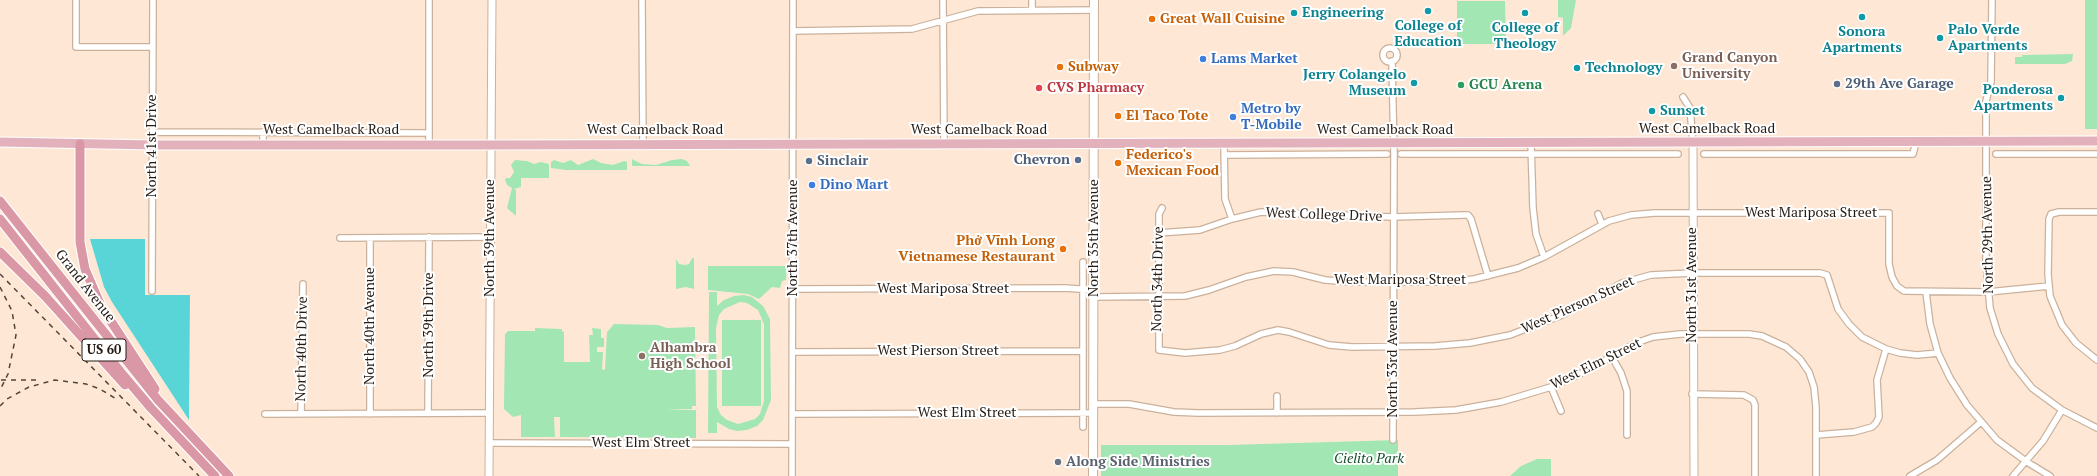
<!DOCTYPE html>
<meta charset="utf-8">
<style>
body{margin:0}
canvas{display:block;background:#fee8d5}
</style>
<canvas width="2097" height="476"></canvas>
<script>
const ctx = document.querySelector('canvas').getContext('2d');
ctx.lineJoin = 'round';
function fillPath(path, color) {
  ctx.fillStyle = color;
  ctx.fill(path, 'evenodd');
}
function poly(rows) {
  const path = new Path2D();
  for (const r of rows) {
    if (r.length === 3) {
      path.moveTo(r[0] + r[2], r[1]);
      path.arc(r[0], r[1], r[2], 0, 2 * Math.PI);
      continue;
    }
    path.moveTo(r[0], r[1]);
    for (let i = 2; i < r.length; i += 2) path.lineTo(r[i], r[i + 1]);
  }
  return path;
}
function stroke(path, color, width, dash) {
  ctx.strokeStyle = color;
  ctx.lineWidth = width;
  ctx.lineCap = dash ? 'butt' : 'round';
  ctx.setLineDash(dash || []);
  ctx.stroke(path);
}
function label(font, color, halo, rows, align = 'center') {
  ctx.font = font + ' "PT Serif",serif';
  ctx.lineWidth = 4;
  ctx.setLineDash([]);
  ctx.textBaseline = 'middle';
  ctx.strokeStyle = halo;
  ctx.fillStyle = color;
  for (const [text, x, y, turn = 0] of rows) {
    ctx.save();
    ctx.translate(x, y);
    ctx.rotate((+turn || 0) * Math.PI / 180);
    ctx.textAlign = isNaN(turn) ? turn : align;
    if (halo) ctx.strokeText(text, 0, 0);
    ctx.fillText(text, 0, 0);
    ctx.restore();
  }
}
const green = poly([
 [1558,0,1576,0,1571,28,1563,36,1563,18,1558,17],
 [2085,0,2097,0,2097,129,2085,129],
 [1457,1,1505,1,1506,44,1457,44],
 [2073,54,2072,61,2065,64,2015,64,2015,57,2022,57,2022,55],
 [593,159,601,163,613,165,624,161,627,162,627,170,566,170,551,168,551,162,554,160,563,163,571,160,578,165],
 [632,159,642,164,656,165,672,160,682,159,687,161,690,166,632,166],
 [515,160,527,161,534,164,541,162,549,164,549,178,521,178,521,187,514,189,516,190,516,216,507,208,512,188,507,185,505,180,506,178,510,178,514,172,511,165],
 [692,258,694,258,694,289,686,287,676,289,676,259,679,264,685,265,689,264],
 [708,266,787,266,786,280,782,281,780,288,772,287,759,299,748,294,708,290],
 [709,292,717,292,717,306,724,300,734,296,744,295,752,297,763,306,770,319,771,400,763,420,757,426,747,430,737,431,729,429,717,422,717,433,708,433],
 [740,302,747,303,758,310,764,324,764,401,760,414,755,419,738,424,727,420,721,415,717,407,716,328,719,315,724,309],
 [722,320,761,320,761,406,722,406],
 [614,324,658,325,667,328,695,327,696,406,692,406,692,409,664,410,696,410,696,438,560,437,560,417,554,417,555,437,521,437,521,415,513,417,504,409,505,334,508,331,535,331,535,328,562,329,562,331,564,332,564,362,590,362,589,335,593,335,592,328,601,329,601,338,604,338,604,347,597,347,597,352,603,352,602,369,605,370,607,332],
 [1398,440,1398,476,1101,476,1101,445,1228,445],
 [1537,459,1551,459,1551,476,1510,476,1521,466]
]);
const water = poly([
 [90,239,145,239,145,295,190,295,189,420,112,302,104,287]
]);
const minor = poly([
 [76,0,76,47,153,47],
 [429,0,429,145],
 [642,0,643,144],
 [943,0,944,144],
 [1032,0,1032,10],
 [1992,0,1991,82,1986,101,1986,262,1990,308,1998,334,2013,364,2032,388,2062,410,2097,428],
 [793,31,912,29,978,11,1094,10],
 [1390,55,7],
 [1392,61,1394,154,1393,440],
 [1683,97,1690,108,1693,143],
 [153,132,429,133],
 [263,132,263,144],
 [1224,144,1225,199,1232,219],
 [1531,144,1533,208,1536,234,1544,257],
 [1401,154,1678,154],
 [1704,154,1913,154,1916,142],
 [1996,154,2097,154],
 [1224,155,1387,154],
 [1162,208,1159,214,1159,350,1185,353,1220,350,1235,346,1261,334,1278,330,1289,332,1329,345,1352,347,1435,346,1470,343,1510,335,1562,315,1622,283,1651,275,1692,273,1820,273,1827,275,1838,309,1849,324,1862,337,1886,349,1900,353,1917,355,1938,353],
 [2097,212,2059,212,2051,214,2049,219,2048,274,2050,296,2062,325,2076,343,2097,360],
 [1598,214,1602,224],
 [1159,233,1200,230,1232,219,1261,212,1393,217,1464,215,1468,215,1471,219,1488,276],
 [340,238,490,237],
 [370,238,370,414],
 [793,289,1065,288,1093,290],
 [152,291,153,0],
 [1926,292,1930,324,1938,353,1950,378,1967,405,1997,440,2027,462,2050,476],
 [1093,297,1185,296,1209,290,1246,277,1274,271,1293,272,1325,280,1351,282,1451,282,1474,279,1518,268,1544,257,1609,221,1631,215,1654,213,1889,213,1889,264,1892,277,1897,286,1904,291,1988,292,2049,286],
 [793,352,1083,351],
 [1612,357,1621,373,1627,391,1627,435],
 [1551,387,1561,411],
 [1692,394,1744,395,1753,400,1755,405,1755,476],
 [1093,404,1129,404,1174,412,1198,413,1415,412,1456,410,1501,402,1551,387,1586,371,1636,343,1653,337,1680,334,1749,334,1762,336,1786,347,1800,359,1809,372,1814,387,1816,407,1816,476],
 [1277,413,1277,396],
 [265,414,489,413],
 [301,414,303,284],
 [428,414,429,237],
 [792,414,1093,413],
 [1083,427,1083,262],
 [1816,435,1854,432,1872,427,1876,423,1879,417,1877,380,1886,349],
 [489,443,792,444],
 [792,476,793,0],
 [1910,476,1937,460,1981,422],
 [2013,476,2043,441,2062,410]
]);
const tertiary = poly([
 [1693,143,1694,476],
 [489,476,492,0]
]);
const secondary = poly([
 [1093,476,1094,0]
]);
const primary = poly([
 [0,142,153,145,491,145,2097,141]
]);
const trunk = poly([
 [80,144,80,242,85,269,101,306,155,389],
 [0,201,158,400,229,476],
 [0,219,123,375,151,408,215,476],
 [0,252,45,296,125,385]
]);
const rail = poly([
 [0,274,199,476],
 [0,287,12,311,16,335,8,374,0,390],
 [1,380,39,380],
 [0,406,7,399,29,387,55,380,86,384,100,389,118,400]
]);
const markers = [
 [1428,11,4,"#0f9aa8"],
 [1294,13,4,"#0f9aa8"],
 [1525,13,4,"#0f9aa8"],
 [1862,17,4,"#0f9aa8"],
 [1152,19,4,"#e8710a"],
 [1940,38,4,"#0f9aa8"],
 [1203,59,4,"#3f7fe0"],
 [1674,66,4,"#8d6e63"],
 [1060,67,4,"#e8710a"],
 [1577,68,4,"#0f9aa8"],
 [1414,83,4,"#0f9aa8"],
 [1837,84,4,"#5c6f8a"],
 [1461,85,4,"#2e9e5b"],
 [1039,88,4,"#e0444e"],
 [2061,98,4,"#0f9aa8"],
 [1652,111,4,"#0f9aa8"],
 [1118,116,4,"#e8710a"],
 [1233,117,4,"#3f7fe0"],
 [1078,160,4,"#5c6f8a"],
 [809,161,4,"#5c6f8a"],
 [1118,163,4,"#e8710a"],
 [812,185,4,"#3f7fe0"],
 [1063,249,4,"#e8710a"],
 [642,356,4,"#8d6e63"],
 [1058,462,4,"#6b7280"]
];
const shields = [
 [104,350,44]
];
const shieldNames = [
 ["US 60",104,350]
];
const cultureNames = [
 ["Engineering",1302,13],
 ["College of",1428,26,"center"],
 ["Education",1428,42,"center"],
 ["College of",1525,28,"center"],
 ["Theology",1525,44,"center"],
 ["Palo Verde",1948,30],
 ["Apartments",1948,46],
 ["Sonora",1862,32,"center"],
 ["Apartments",1862,48,"center"],
 ["Technology",1585,68],
 ["Jerry Colangelo",1406,75,"right"],
 ["Museum",1406,91,"right"],
 ["Ponderosa",2053,90,"right"],
 ["Apartments",2053,106,"right"],
 ["Sunset",1660,111]
];
const foodNames = [
 ["Great Wall Cuisine",1160,19],
 ["Subway",1068,67],
 ["El Taco Tote",1126,116],
 ["Federico's",1126,155],
 ["Mexican Food",1126,171],
 ["Phở Vĩnh Long",1055,241,"right"],
 ["Vietnamese Restaurant",1055,257,"right"]
];
const educationNames = [
 ["Grand Canyon",1682,58],
 ["University",1682,74],
 ["Alhambra",650,348],
 ["High School",650,364]
];
const shopNames = [
 ["Lams Market",1211,59],
 ["Metro by",1241,109],
 ["T-Mobile",1241,125],
 ["Dino Mart",820,185]
];
const serviceNames = [
 ["29th Ave Garage",1845,84],
 ["Chevron",1070,160,"right"],
 ["Sinclair",817,161]
];
const leisureNames = [
 ["GCU Arena",1469,85]
];
const healthNames = [
 ["CVS Pharmacy",1047,88]
];
const streetNames = [
 ["West Camelback Road",1707,129],
 ["West Camelback Road",331,130],
 ["West Camelback Road",655,130],
 ["West Camelback Road",979,130],
 ["West Camelback Road",1385,130],
 ["North 41st Drive",152,146,-90],
 ["West Mariposa Street",1811,213],
 ["West College Drive",1324,215,2],
 ["North 29th Avenue",1988,235,-91],
 ["North 39th Avenue",490,238,-90],
 ["North 37th Avenue",793,238,-90],
 ["North 35th Avenue",1094,238,-90],
 ["North 34th Drive",1158,279,-89],
 ["West Mariposa Street",1400,280],
 ["North 31st Avenue",1692,285,-90],
 ["Grand Avenue",85,286,52],
 ["West Mariposa Street",943,289],
 ["West Pierson Street",1578,305,-24],
 ["North 39th Drive",429,325,-90],
 ["North 40th Avenue",370,326,-90],
 ["North 40th Drive",302,349,-89],
 ["West Pierson Street",938,351],
 ["North 33rd Avenue",1393,359,-90],
 ["West Elm Street",1596,364,-26],
 ["West Elm Street",967,413],
 ["West Elm Street",641,443]
];
const parkNames = [
 ["Cielito Park",1369,459]
];
const worshipNames = [
 ["Along Side Ministries",1066,462]
];
fillPath(green, '#a2e6b4');
fillPath(water, '#5ad5d7');
stroke(minor, '#cbb19b', 8);
stroke(tertiary, '#cbb19b', 9);
stroke(secondary, '#cbb19b', 10);
stroke(primary, '#fff', 11);
stroke(trunk, '#fff', 11);
stroke(minor, '#fff', 5.5);
stroke(tertiary, '#fff', 7);
stroke(secondary, '#fff', 8);
stroke(primary, '#e3b1bc', 9);
stroke(trunk, '#da97a6', 9);
stroke(rail, '#52463c', 1.5, [5, 5]);
for (const [x, y, r, color] of markers) {
  const dot = new Path2D();
  dot.arc(x, y, r, 0, 2 * Math.PI);
  ctx.fillStyle = color;
  ctx.fill(dot);
  stroke(dot, '#fff', 1.5);
}
for (const [x, y, w] of shields) {
  const box = new Path2D();
  box.roundRect(x - w / 2, y - 11, w, 22, 3);
  ctx.fillStyle = '#fff';
  ctx.fill(box);
  stroke(box, '#251b13', 1);
}
label('bold 13px', '#251b13', null, shieldNames);
label('bold 14px', '#0d838f', '#fff', cultureNames, 'left');
label('bold 14px', '#c56008', '#fff', foodNames, 'left');
label('bold 14px', '#785e54', '#fff', educationNames, 'left');
label('bold 14px', '#366cbe', '#fff', shopNames, 'left');
label('bold 14px', '#4e5e75', '#fff', serviceNames, 'left');
label('bold 14px', '#27864d', '#fff', leisureNames, 'left');
label('bold 14px', '#be3a42', '#fff', healthNames, 'left');
label('14px', '#251b13', '#fff', streetNames);
label('italic 14px', '#17502d', '#fff', parkNames);
label('bold 14px', '#5b616d', '#fff', worshipNames, 'left');
</script>
